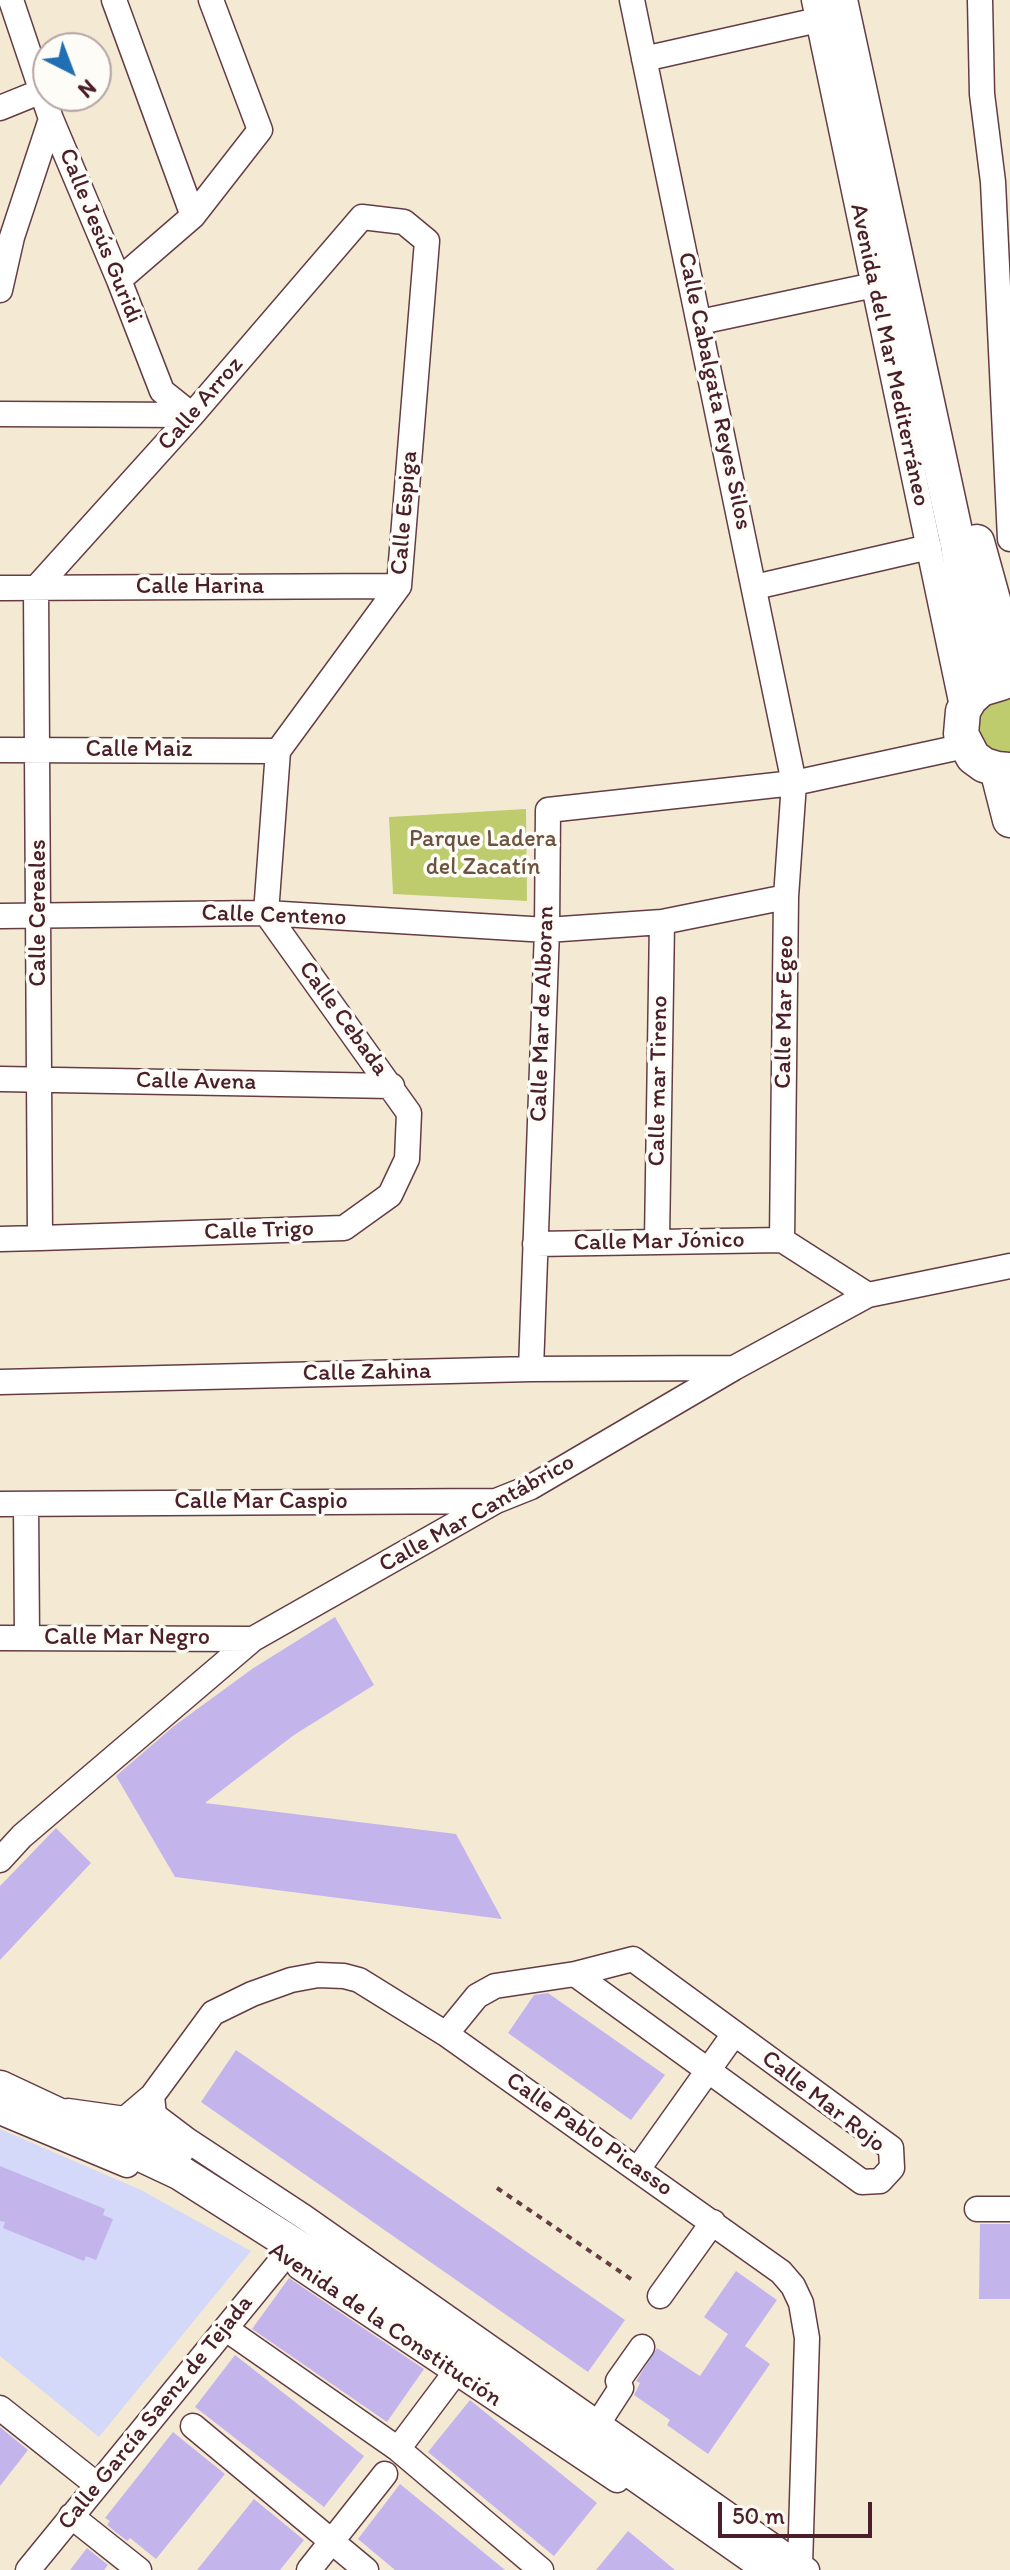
<!DOCTYPE html>
<meta charset="utf-8">
<style>
body{margin:0}
#map{position:relative;width:1010px;height:2570px;overflow:hidden;background:#f4ead4;font-family:Itim,sans-serif}
canvas{display:block}
.north{position:absolute;left:32px;top:32px;width:80px;height:80px;box-sizing:border-box;background:#fdfcf7;border:2px solid #b5a4a5;border-radius:50%;rotate:138deg;font-size:22px;font-weight:700;line-height:32px;text-align:center;color:#4a1f2b}
.north::after{content:'';display:block;margin:auto;width:28px;height:36px;background:#1f6fb2;clip-path:polygon(50% 0,100% 100%,50% 72%,0 100%)}
.scale{position:absolute;left:718px;top:2502px;width:154px;height:36px;box-sizing:border-box;border:4px solid #4a1f2b;border-top:0;padding-left:10px;font-size:24px;line-height:28px;white-space:nowrap;color:#4a1f2b;-webkit-text-stroke:6px #fdfcf7;paint-order:stroke}
</style>
<div id="map">
<canvas width="1010" height="2570"></canvas>
<div class="north">N</div>
<div class="scale">50 m</div>
</div>
<script>
const ctx = document.querySelector('canvas').getContext('2d');
ctx.lineJoin = 'round';
function fillPath(path, color) {
  ctx.fillStyle = color;
  ctx.fill(path, 'evenodd');
}
function poly(rows) {
  const path = new Path2D();
  for (const r of rows) {
    path.moveTo(r[0], r[1]);
    for (let i = 2; i < r.length; i += 2) path.lineTo(r[i], r[i + 1]);
  }
  return path;
}
function stroke(path, color, width, dash) {
  ctx.strokeStyle = color;
  ctx.lineWidth = width;
  ctx.lineCap = dash ? 'butt' : 'round';
  ctx.setLineDash(dash || []);
  ctx.stroke(path);
}
function label(font, color, halo, rows, align = 'center') {
  ctx.font = font + ' Itim,sans-serif';
  ctx.lineWidth = 7;
  ctx.setLineDash([]);
  ctx.textBaseline = 'middle';
  ctx.strokeStyle = halo;
  ctx.fillStyle = color;
  for (const [text, x, y, turn = 0] of rows) {
    ctx.save();
    ctx.translate(x, y);
    ctx.rotate((+turn || 0) * Math.PI / 180);
    ctx.textAlign = isNaN(turn) ? turn : align;
    if (halo) ctx.strokeText(text, 0, 0);
    ctx.fillText(text, 0, 0);
    ctx.restore();
  }
}
const built = poly([
 [0,2129,141,2190,251,2251,99,2437,0,2356]
]);
const green = poly([
 [1010,696,1010,753,1004,754,991,751,981,743,975,717,981,706],
 [526,809,527,901,393,894,389,817]
]);
const building = poly([
 [335,1617,374,1685,294,1735,205,1803,456,1834,502,1919,175,1877,116,1776,174,1726,252,1669],
 [56,1828,91,1863,0,1960,0,1886],
 [548,1993,665,2075,631,2120,508,2033,534,1995],
 [236,2050,625,2320,588,2372,201,2102],
 [0,2166,105,2209,103,2215,113,2219,96,2260,86,2256,84,2261,3,2228,5,2222,0,2221],
 [980,2224,1010,2224,1010,2299,979,2299],
 [736,2271,777,2300,745,2346,770,2364,708,2454,667,2425,670,2420,634,2395,640,2383,636,2381,657,2348,700,2376,728,2334,704,2317],
 [289,2278,424,2369,387,2422,252,2329],
 [235,2355,364,2456,324,2507,195,2407],
 [470,2400,597,2503,554,2556,428,2452],
 [0,2427,28,2450,0,2486],
 [173,2432,225,2474,156,2559,130,2538,127,2541,107,2525,110,2521,105,2518],
 [400,2484,443,2519,505,2570,395,2570,358,2539],
 [254,2499,304,2540,280,2570,197,2570],
 [628,2531,675,2570,596,2570],
 [87,2548,108,2565,104,2570,70,2570]
]);
const path = poly([
 [497,2188,631,2279]
]);
const street = poly([
 [11,0,51,119,119,280,162,391,192,415],
 [114,0,193,216],
 [632,0,794,783,786,897,782,1240],
 [814,0,963,711],
 [980,0,982,94,993,182,1010,539],
 [644,59,818,20],
 [0,108,42,91],
 [119,280,193,216,260,130,211,0],
 [0,290,12,237,51,119],
 [700,322,874,285],
 [0,414,192,415],
 [755,587,929,547],
 [0,588,399,586],
 [0,750,278,751],
 [0,916,266,913,547,930,662,922,786,897],
 [0,1079,392,1086],
 [0,1239,40,1238,344,1228,390,1195,407,1159,409,1113,266,913,278,751,399,586,427,241,404,222,362,217,192,415,36,588,40,1238],
 [657,1240,662,922],
 [782,1240,868,1295],
 [535,1244,782,1240],
 [531,1369,547,930,548,810,794,783,965,746],
 [0,1382,531,1369,733,1368],
 [0,1504,494,1501],
 [26,1504,27,1638],
 [0,1638,253,1639],
 [0,1860,22,1836,253,1639,496,1501,531,1487,734,1368,868,1295,1010,1266],
 [446,2034,477,1996,495,1986,575,1974,633,1959,891,2148,892,2168,880,2181,862,2182,575,1974],
 [152,2096,154,2115,187,2140,304,2217,807,2570],
 [68,2111,125,2119,182,2151],
 [0,2112,127,2165],
 [125,2119,152,2096,213,2013,252,1994,291,1980,318,1975,344,1976,359,1980,446,2034,781,2272,793,2286,801,2303,807,2338,800,2565],
 [638,2169,734,2034],
 [977,2209,1010,2209],
 [299,2267,617,2480],
 [660,2296,713,2222],
 [226,2329,398,2449,541,2570],
 [0,2408,97,2485],
 [597,2425,621,2388,618,2381,642,2347],
 [193,2426,366,2570],
 [398,2449,455,2373],
 [71,2516,139,2570],
 [28,2570,284,2257],
 [309,2570,385,2474]
]);
const secondary = poly([
 [840,0,958,545,981,689],
 [977,542,1010,661],
 [1001,683,981,689,970,699,963,711,961,734,973,757,984,765,997,769,1010,770],
 [997,769,1010,820],
 [0,2088,179,2172,468,2356,773,2570]
]);
const streetNames = [
 ["Calle Jesús Guridi",100,236,68],
 ["Avenida del Mar Mediterráneo",889,355,78],
 ["Calle Cabalgata Reyes Silos",714,391,78],
 ["Calle Arroz",201,404,-49],
 ["Calle Espiga",405,513,-85],
 ["Calle Harina",200,587],
 ["Calle Maiz",139,750],
 ["Calle Cereales",39,913,-90],
 ["Calle Centeno",274,916,2],
 ["Calle Mar Egeo",785,1012,-89],
 ["Calle Mar de Alboran",543,1014,-88],
 ["Calle Cebada",343,1019,54],
 ["Calle mar Tireno",659,1081,-89],
 ["Calle Avena",196,1082,1],
 ["Calle Trigo",259,1231,-2],
 ["Calle Mar Jónico",659,1242,-1],
 ["Calle Zahina",367,1373,-1],
 ["Calle Mar Caspio",261,1502],
 ["Calle Mar Cantábrico",477,1514,-29],
 ["Calle Mar Negro",127,1638],
 ["Calle Mar Rojo",823,2102,38],
 ["Calle Pablo Picasso",589,2135,35],
 ["Avenida de la Constitución",385,2325,34],
 ["Calle García Saenz de Tejada",156,2413,-51]
];
const parkNames = [
 ["Parque Ladera",483,840],
 ["del Zacatín",483,868]
];
fillPath(built, '#d4d8f9');
fillPath(green, '#becc6e');
fillPath(building, '#c4b4ec');
stroke(street, '#643d44', 27);
stroke(secondary, '#643d44', 37);
stroke(path, '#643d44', 4, [6, 6]);
stroke(street, '#fff', 24);
stroke(secondary, '#fff', 34);
label('24px', '#4a1f2b', '#fdfcf7', streetNames);
label('24px', '#6d533f', '#fdfcf7', parkNames);
</script>
